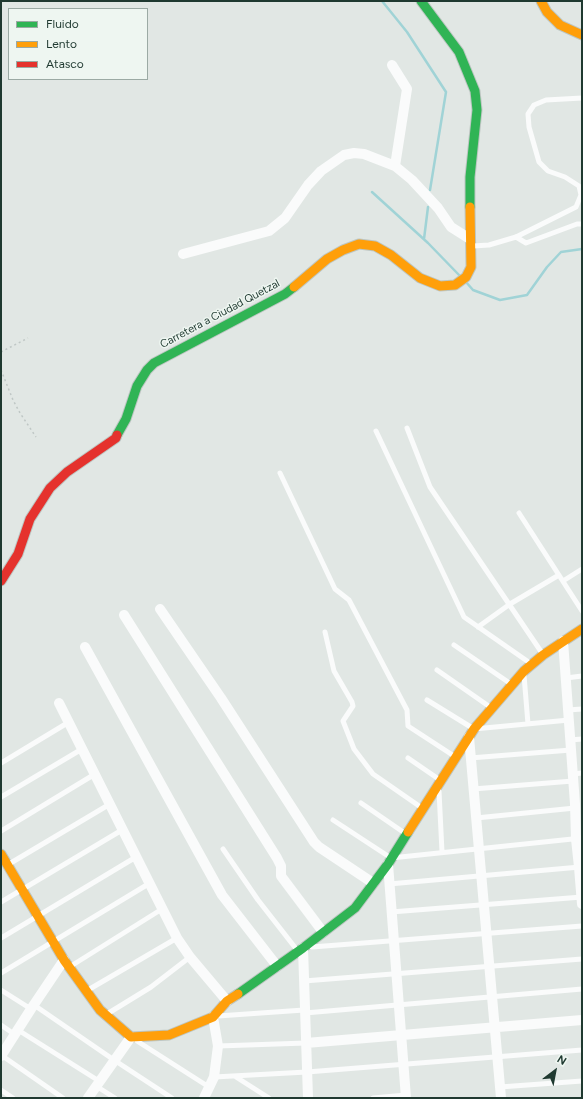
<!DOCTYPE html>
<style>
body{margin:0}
#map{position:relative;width:583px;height:1099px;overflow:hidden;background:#e1e7e4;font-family:Figtree,sans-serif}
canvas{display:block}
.frame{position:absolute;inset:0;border:2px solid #1f3930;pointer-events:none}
.legend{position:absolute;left:8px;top:8px;width:140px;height:72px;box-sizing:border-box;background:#eef6f1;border:1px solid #9baaa4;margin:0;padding:5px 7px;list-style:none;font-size:12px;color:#1f3930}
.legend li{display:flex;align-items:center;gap:8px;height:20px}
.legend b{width:20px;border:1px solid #9baaa4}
.north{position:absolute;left:535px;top:1051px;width:40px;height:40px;-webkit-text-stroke:3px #eef6f1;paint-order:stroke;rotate:32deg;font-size:11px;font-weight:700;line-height:16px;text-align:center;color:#1f3930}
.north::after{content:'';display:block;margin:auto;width:14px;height:18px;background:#1f3930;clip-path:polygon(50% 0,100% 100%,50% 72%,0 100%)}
</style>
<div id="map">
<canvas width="583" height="1099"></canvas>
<div class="frame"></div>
<ul class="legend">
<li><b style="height:5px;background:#30b455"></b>Fluido</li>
<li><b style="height:5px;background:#ff9f0a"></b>Lento</li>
<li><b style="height:5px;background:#e5322d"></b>Atasco</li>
</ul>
<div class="north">N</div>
</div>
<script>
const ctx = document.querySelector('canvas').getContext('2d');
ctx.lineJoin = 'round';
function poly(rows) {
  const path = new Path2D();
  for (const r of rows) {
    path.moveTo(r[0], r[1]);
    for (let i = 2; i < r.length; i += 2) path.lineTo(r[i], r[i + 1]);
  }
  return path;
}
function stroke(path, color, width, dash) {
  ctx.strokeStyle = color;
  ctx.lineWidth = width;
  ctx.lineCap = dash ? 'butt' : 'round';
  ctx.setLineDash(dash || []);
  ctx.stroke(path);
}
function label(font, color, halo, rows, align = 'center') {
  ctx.font = font + ' Figtree,sans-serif';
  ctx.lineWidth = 3;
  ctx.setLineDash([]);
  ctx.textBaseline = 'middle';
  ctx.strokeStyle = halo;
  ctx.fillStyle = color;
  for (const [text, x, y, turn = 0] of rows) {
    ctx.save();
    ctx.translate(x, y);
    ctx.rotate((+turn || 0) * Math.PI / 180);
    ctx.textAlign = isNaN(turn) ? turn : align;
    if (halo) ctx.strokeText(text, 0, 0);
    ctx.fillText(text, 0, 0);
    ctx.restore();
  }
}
const stream = poly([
 [382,1,407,32,446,92,430,190],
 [372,192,428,243,460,276],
 [424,239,428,207],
 [466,282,473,290,500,300,527,295,547,267,561,252,582,249]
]);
const path = poly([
 [1,352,28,338],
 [1,370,13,400,20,413,36,437]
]);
const lane = poly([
 [516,237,526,243,577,224,582,224],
 [473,246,489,245,516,237,576,207,581,195,579,186,565,177,548,171,539,162,529,127,528,114,534,105,546,100,582,98],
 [407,428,430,487,542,653],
 [376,431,464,617,530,663],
 [280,473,335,589,349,600,407,710,408,726,454,756],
 [519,513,582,611],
 [563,581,582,569],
 [478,627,510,604,559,575],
 [325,632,334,671,352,702,353,706,343,721,354,749,373,774,422,808],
 [454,645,511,684],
 [437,670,490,707],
 [524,675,528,724],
 [566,678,582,676],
 [427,700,474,729,569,720],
 [568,710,582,709],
 [570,740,582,739],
 [408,758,440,780],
 [470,758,571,750],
 [1,763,69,722],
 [573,774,582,773],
 [473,789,573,781],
 [439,791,442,852],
 [1,797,82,749],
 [361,803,406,834],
 [476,818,575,808],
 [333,820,391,858,582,838],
 [1,831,95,774],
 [223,849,258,900,297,950],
 [9,864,110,804],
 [389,884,580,867],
 [1,902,122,830],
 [391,912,582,897],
 [1,938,136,857],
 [312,947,582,926],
 [71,966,162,909],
 [1,973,150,883],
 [304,981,582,959],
 [1,990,31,1009],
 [88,990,177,938],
 [34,1005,114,1060,172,1098],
 [305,1013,582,989],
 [107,1014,151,987,190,957],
 [218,1016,304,1010],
 [1,1025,14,1034],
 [18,1030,99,1081],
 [137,1041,209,1087],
 [218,1046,306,1043],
 [1,1055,63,1098],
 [214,1077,307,1072,582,1050],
 [236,1077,269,1098],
 [96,1086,115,1098],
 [500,1087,582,1081],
 [1,1090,13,1098],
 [373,1098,406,1095]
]);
const street = poly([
 [392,65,407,89,395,166],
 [183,254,269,231,285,218,308,185,321,171,344,155,354,153,364,154,395,166,412,180,438,208,451,227,470,239],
 [160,609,221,698,314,842,319,847,373,883],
 [124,615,277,858,281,866,281,876,323,932],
 [563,641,575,804,576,839,579,867,582,904],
 [85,647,222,895,277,966],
 [59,703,177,938,190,957,227,1001],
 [469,737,501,1098],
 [388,864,406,1098],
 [303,948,308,1098],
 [306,1043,582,1020],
 [1,1056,31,1009,64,960],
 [88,1098,131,1037],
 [204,1098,214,1077,218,1046,213,1017]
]);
const fast = poly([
 [421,1,459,52,475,91,477,110,470,177,470,207],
 [117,435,126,419,137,386,147,370,154,363,285,294,294,287],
 [238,994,303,948,355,908,388,864,408,832]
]);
const slow = poly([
 [541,1,547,12,560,25,582,35],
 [294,287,327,259,343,250,359,244,375,246,391,255,420,278,440,286,455,285,466,277,471,267,470,207],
 [408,832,474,729,524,671,543,655,582,629],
 [1,854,64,960,100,1010,131,1037,169,1035,213,1017,227,1001,238,994]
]);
const jam = poly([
 [1,581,18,554,30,519,50,488,67,472,116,438,117,435]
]);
const streetNames = [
 ["Carretera a Ciudad Quetzal",220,314,-28]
];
stroke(stream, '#a0d3d6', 2.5);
stroke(fast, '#bdc6c2', 11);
stroke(slow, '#bdc6c2', 11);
stroke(jam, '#bdc6c2', 11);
stroke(path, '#bfc7c5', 1.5, [2, 3]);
stroke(lane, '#fafbfb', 5);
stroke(street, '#fafbfb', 10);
stroke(fast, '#30b455', 9);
stroke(slow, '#ff9f0a', 9);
stroke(jam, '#e5322d', 9);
label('11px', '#1f3930', '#eef6f1', streetNames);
</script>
